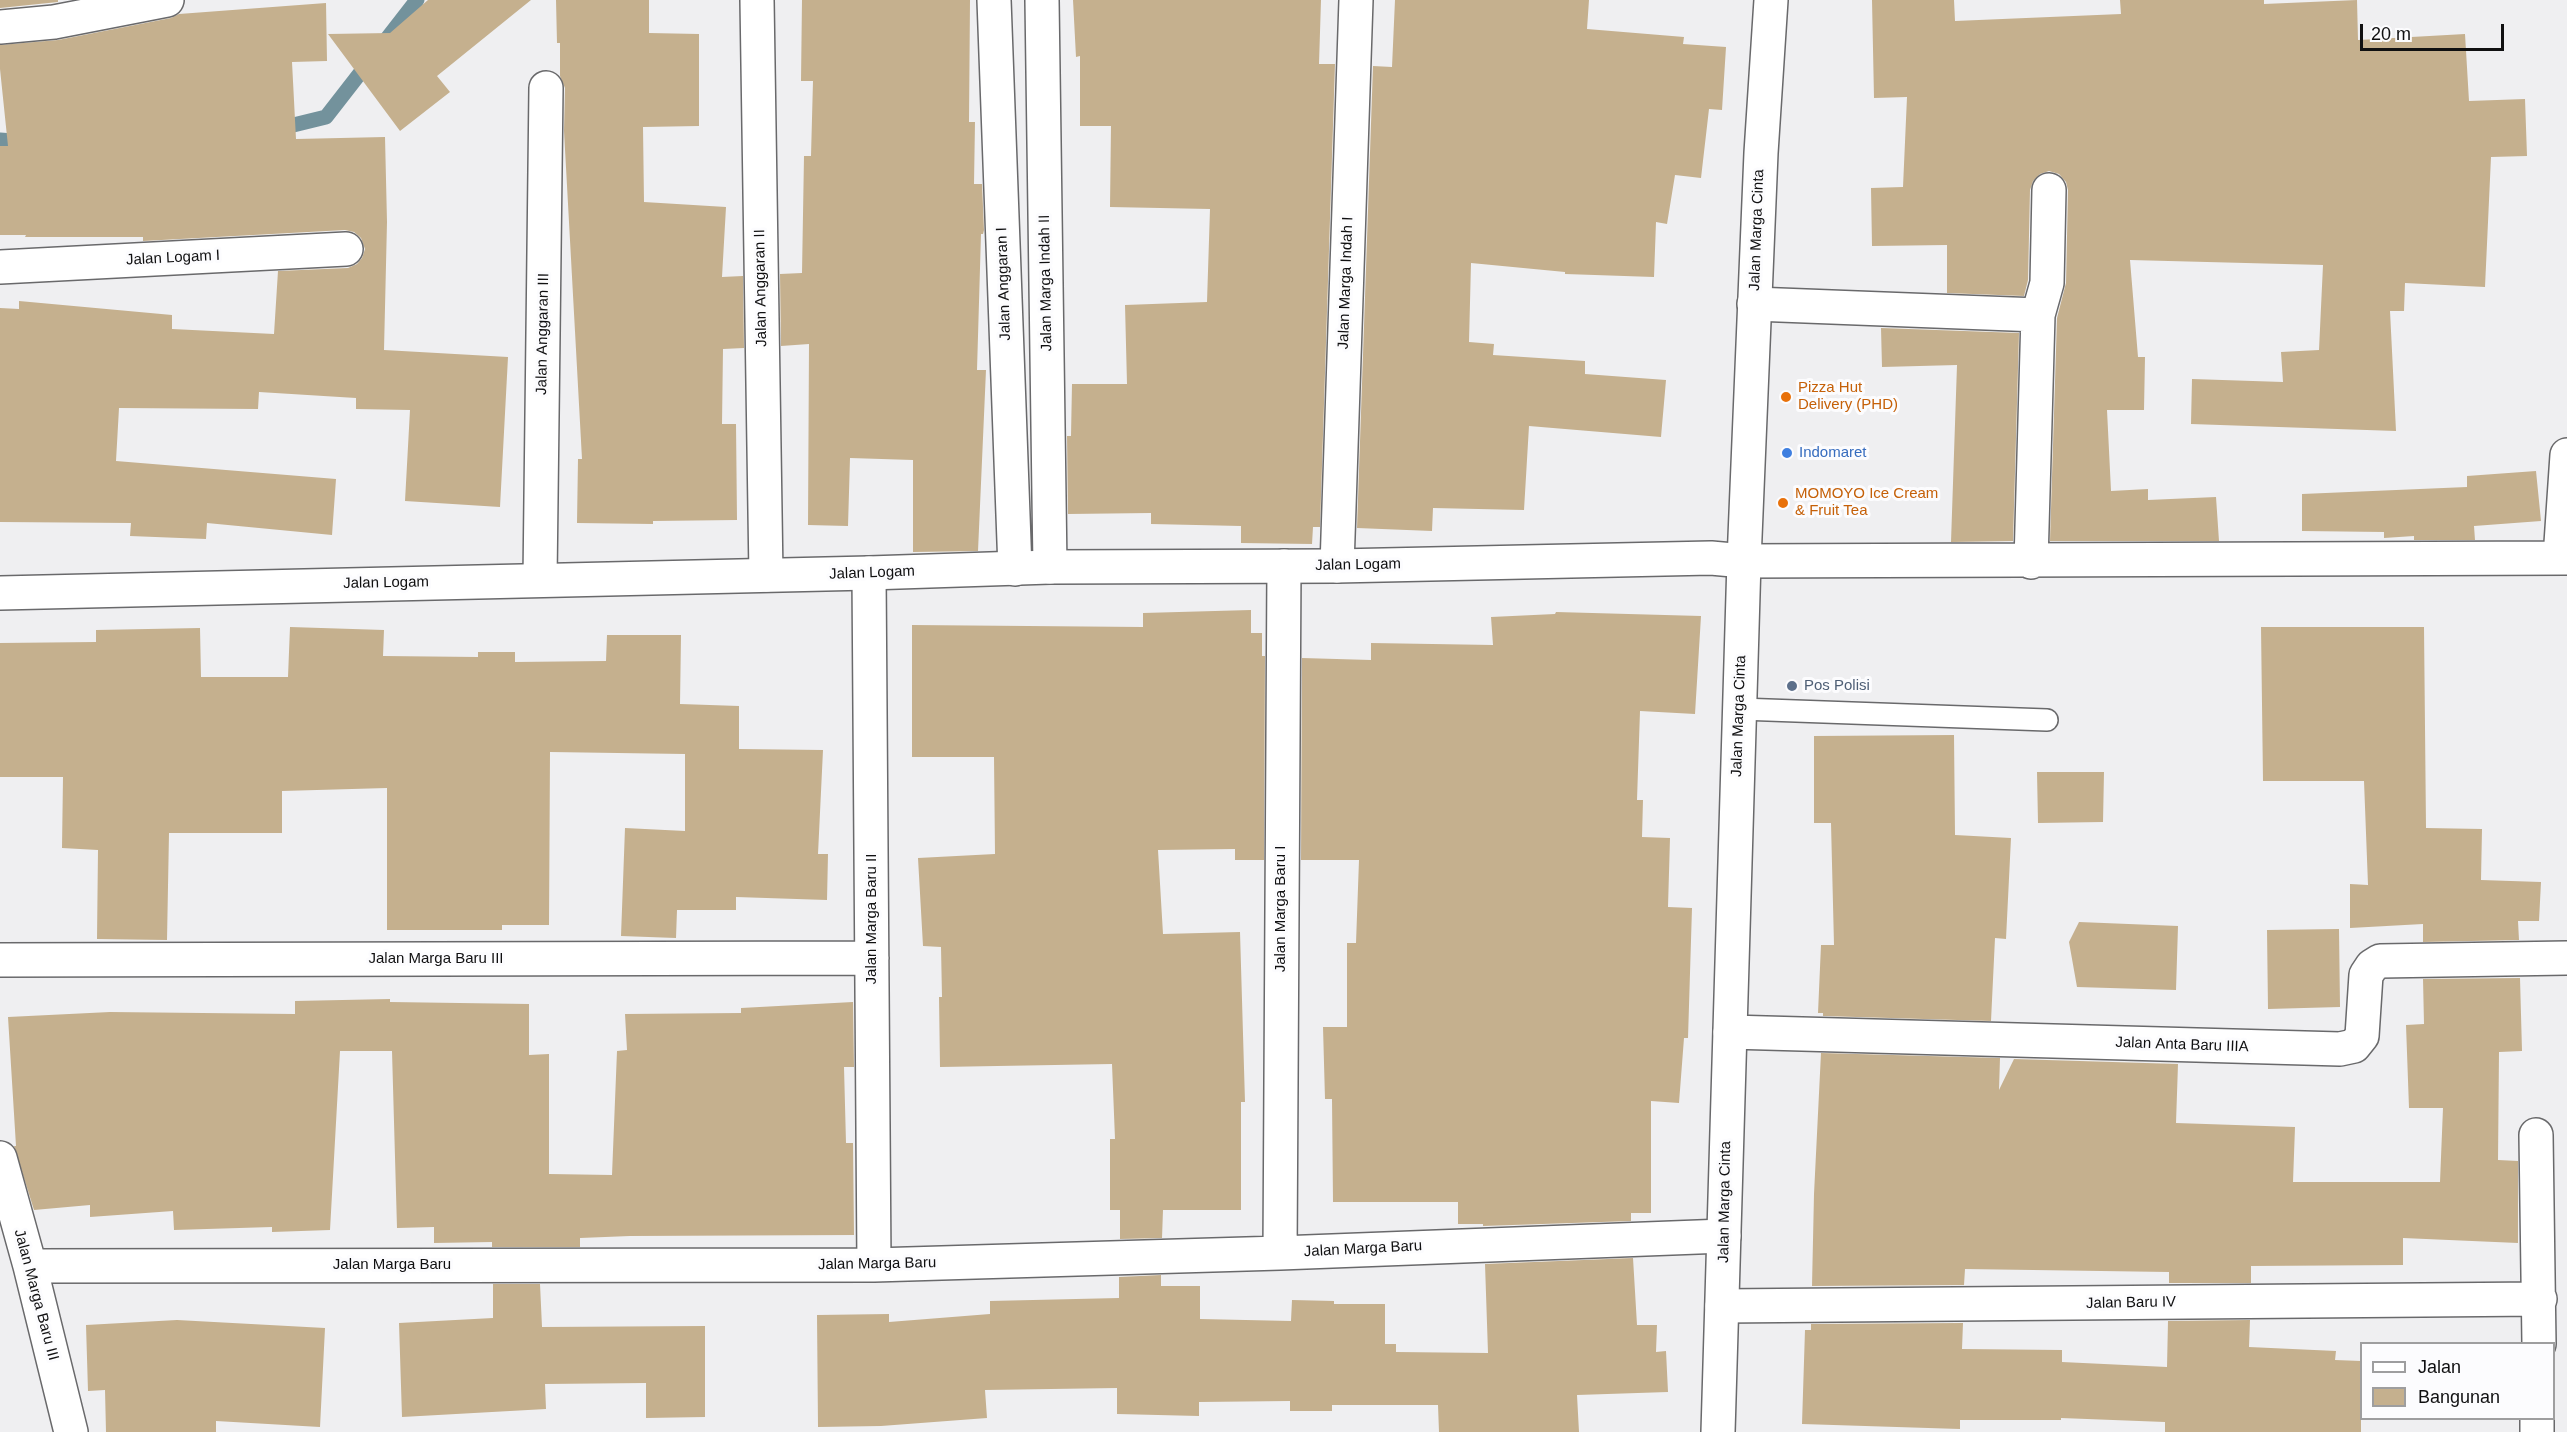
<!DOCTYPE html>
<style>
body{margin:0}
#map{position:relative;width:2567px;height:1432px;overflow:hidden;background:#efeff1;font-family:Helvetica,sans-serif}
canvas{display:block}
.legend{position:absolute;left:2360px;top:1342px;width:195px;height:78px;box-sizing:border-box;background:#fcfcfe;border:2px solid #9e9e9f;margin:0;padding:8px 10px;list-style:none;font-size:18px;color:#101011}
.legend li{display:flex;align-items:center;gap:12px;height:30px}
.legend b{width:30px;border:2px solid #9e9e9f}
.scale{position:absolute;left:2360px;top:24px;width:144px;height:27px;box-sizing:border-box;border:3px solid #101011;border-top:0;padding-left:8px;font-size:18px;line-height:21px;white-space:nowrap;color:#101011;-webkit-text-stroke:4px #fcfcfe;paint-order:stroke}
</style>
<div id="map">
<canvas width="2567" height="1432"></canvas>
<ul class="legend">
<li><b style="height:8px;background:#fff"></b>Jalan</li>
<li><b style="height:16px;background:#c5b08e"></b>Bangunan</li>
</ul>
<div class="scale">20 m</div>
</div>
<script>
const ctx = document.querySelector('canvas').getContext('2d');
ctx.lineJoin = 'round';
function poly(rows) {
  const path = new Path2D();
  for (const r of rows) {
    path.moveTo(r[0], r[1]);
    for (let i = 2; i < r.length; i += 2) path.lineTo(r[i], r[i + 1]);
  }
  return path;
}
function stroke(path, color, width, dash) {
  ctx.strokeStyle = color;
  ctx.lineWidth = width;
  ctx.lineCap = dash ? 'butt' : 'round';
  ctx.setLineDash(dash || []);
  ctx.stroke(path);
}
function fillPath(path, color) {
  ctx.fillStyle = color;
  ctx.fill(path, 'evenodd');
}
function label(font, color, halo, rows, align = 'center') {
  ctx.font = font + ' Helvetica,sans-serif';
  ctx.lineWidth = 6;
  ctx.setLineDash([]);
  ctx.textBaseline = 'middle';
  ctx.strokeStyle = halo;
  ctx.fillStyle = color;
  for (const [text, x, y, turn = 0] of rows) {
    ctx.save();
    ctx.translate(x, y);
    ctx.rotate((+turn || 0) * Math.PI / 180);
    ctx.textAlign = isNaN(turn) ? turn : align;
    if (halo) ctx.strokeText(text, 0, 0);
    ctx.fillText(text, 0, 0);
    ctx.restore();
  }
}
const stream = poly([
 [277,129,326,117,417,0],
 [0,140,26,142]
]);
const building = poly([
 [0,0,58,0,58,2,0,8],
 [428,0,531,0,437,76,450,92,400,131,328,34,390,33],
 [556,0,649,0,649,33,699,34,699,126,643,127,644,202,726,207,722,277,743,276,744,348,723,349,722,424,736,424,737,520,653,521,653,524,577,523,578,459,582,459,564,131,565,88,560,76,560,43,557,43],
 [802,0,970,0,969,122,975,122,974,184,982,184,984,230,983,234,981,234,977,370,986,370,978,551,913,552,913,460,850,458,848,526,808,525,809,344,781,346,780,274,802,273,804,156,811,156,813,81,801,81],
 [1073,0,1321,0,1319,64,1335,64,1320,527,1313,527,1312,544,1241,543,1241,526,1151,524,1151,513,1068,514,1067,436,1071,436,1072,384,1127,384,1125,305,1207,302,1210,209,1110,207,1111,126,1080,126,1080,56,1076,57],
 [1395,0,1589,0,1587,29,1684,37,1683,44,1726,47,1722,110,1709,109,1701,178,1675,175,1667,224,1656,222,1654,277,1565,274,1565,272,1471,263,1469,342,1494,344,1493,355,1585,361,1585,374,1666,380,1661,437,1529,426,1524,510,1433,508,1432,531,1357,528,1373,66,1392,67],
 [1872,0,1954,0,1955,21,2121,14,2120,0,2264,0,2264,4,2357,0,2358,40,2465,34,2469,101,2525,99,2527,156,2491,157,2485,287,2405,283,2404,311,2390,311,2396,431,2191,424,2192,379,2283,382,2281,352,2319,350,2323,265,2130,260,2138,357,2145,357,2144,410,2107,410,2111,491,2148,489,2148,500,2216,497,2219,541,2050,541,2057,318,2066,283,2068,190,2066,182,2059,174,2049,171,2040,174,2033,181,2030,190,2028,280,2024,296,1947,293,1947,245,1872,246,1871,188,1903,187,1907,97,1874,98],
 [326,3,327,61,292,62,296,139,385,137,387,222,384,350,508,357,500,507,405,501,410,410,356,409,356,398,259,392,258,409,119,408,116,461,336,479,332,535,207,523,206,539,130,536,131,523,0,522,0,308,19,309,19,301,172,315,172,329,274,334,278,271,348,268,357,264,362,258,365,249,361,238,354,232,345,230,143,241,143,237,25,237,26,235,0,235,0,146,8,146,0,69,0,45,58,40,171,18,179,14],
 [1881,328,2019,333,2013,541,1951,542,1957,365,1882,367],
 [2536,471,2541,521,2474,526,2475,540,2414,540,2414,536,2384,538,2384,532,2302,531,2302,494,2467,487,2467,476],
 [1251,610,1251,633,1262,633,1262,656,1265,656,1264,860,1235,860,1235,849,1158,850,1163,934,1240,932,1245,1102,1241,1102,1241,1210,1163,1210,1162,1238,1120,1239,1120,1210,1110,1210,1110,1139,1115,1139,1112,1064,940,1067,939,997,942,997,941,947,923,946,918,858,995,854,994,757,912,757,912,625,1143,627,1143,613],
 [1556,612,1701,616,1695,714,1640,711,1637,800,1643,800,1642,837,1670,838,1668,907,1692,908,1688,1038,1684,1038,1679,1103,1651,1101,1651,1213,1631,1213,1631,1221,1483,1226,1483,1224,1458,1224,1458,1202,1333,1202,1332,1099,1325,1099,1323,1027,1347,1027,1347,943,1356,943,1359,860,1301,860,1302,658,1371,660,1371,643,1493,645,1491,617,1555,614],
 [290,627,384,630,383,656,478,657,478,652,515,652,515,662,606,661,607,635,681,635,680,704,739,706,739,749,823,750,818,854,828,854,827,900,736,897,736,910,677,910,676,938,621,936,625,828,685,831,685,754,550,752,549,925,502,925,502,930,387,930,387,788,282,791,282,833,169,833,167,940,97,939,98,850,62,848,63,777,0,777,0,643,96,642,96,630,200,628,201,677,288,677],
 [2261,627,2424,627,2426,828,2482,829,2481,880,2541,882,2539,921,2518,921,2519,940,2423,942,2423,924,2350,928,2350,884,2368,885,2364,781,2263,781],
 [1954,735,1955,835,2011,838,2006,939,1995,938,1991,1021,1823,1016,1823,1013,1818,1013,1821,945,1834,945,1831,823,1814,823,1814,736],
 [2037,772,2104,772,2103,822,2038,823],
 [2079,922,2178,926,2176,990,2077,987,2069,942],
 [2339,929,2340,1007,2268,1009,2267,930],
 [2520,978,2522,1051,2499,1052,2498,1160,2518,1161,2518,1243,2403,1238,2403,1265,2251,1266,2251,1283,2169,1283,2169,1272,1965,1269,1964,1285,1812,1286,1814,1194,1821,1053,2000,1058,1999,1090,2014,1059,2178,1064,2176,1123,2295,1127,2293,1182,2440,1182,2443,1108,2409,1108,2406,1025,2424,1024,2423,979],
 [390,999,390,1002,529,1004,529,1055,549,1054,549,1174,612,1175,617,1051,627,1050,625,1014,741,1013,741,1008,853,1002,854,1067,844,1067,846,1143,853,1143,854,1235,630,1236,580,1238,580,1247,492,1247,492,1242,434,1243,434,1227,397,1228,392,1051,340,1051,330,1230,272,1232,272,1227,174,1230,173,1211,90,1217,90,1205,34,1210,14,1146,16,1146,8,1017,110,1012,295,1014,295,1001],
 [1633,1258,1637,1325,1657,1325,1656,1352,1666,1351,1668,1392,1577,1395,1579,1432,1439,1432,1438,1405,1332,1405,1332,1411,1290,1411,1290,1401,1199,1402,1199,1416,1117,1414,1117,1388,985,1390,987,1418,881,1426,818,1427,817,1315,889,1314,889,1322,990,1314,990,1301,1119,1298,1119,1277,1161,1275,1161,1286,1200,1286,1200,1319,1291,1321,1292,1300,1334,1301,1334,1304,1385,1304,1385,1344,1396,1344,1396,1352,1488,1353,1485,1264],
 [493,1284,540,1284,542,1327,705,1326,705,1417,646,1418,646,1383,545,1384,546,1409,402,1417,399,1323,493,1318],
 [177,1320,325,1328,320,1427,216,1421,216,1432,106,1432,105,1390,88,1391,86,1325],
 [2250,1320,2249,1347,2336,1351,2335,1360,2361,1361,2361,1432,2165,1432,2165,1422,2061,1418,2061,1420,1960,1420,1960,1429,1802,1424,1805,1330,1811,1330,1811,1324,1963,1323,1962,1349,2062,1350,2062,1362,2167,1367,2168,1321]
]);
const lane = poly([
 [1740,709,2047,720]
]);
const street = poly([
 [757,0,766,575],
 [994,0,1015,569],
 [1042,0,1050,567],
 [0,27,54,22,167,0],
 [0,267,346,249],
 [1754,304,2038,315],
 [2560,558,2567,455],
 [1744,561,2567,558],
 [2031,562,2038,315,2047,283,2049,190],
 [1337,566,1356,0],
 [869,573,874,1265],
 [540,579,546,88],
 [0,960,872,958],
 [1730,1032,2340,1049,2354,1046,2362,1036,2366,975,2372,966,2380,961,2567,958],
 [2536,1135,2539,1344],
 [0,1158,30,1266,71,1432],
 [1280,1253,1284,566],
 [30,1266,874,1265,1280,1253,1724,1236],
 [1722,1306,2540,1299],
 [2537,1432,2537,1418]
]);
const secondary = poly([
 [0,593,869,573,1050,567,1337,566,1711,558,1744,561]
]);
const primary = poly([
 [1718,1432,1744,561,1761,153,1771,0]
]);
const markers = [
 [1786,397,6,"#e8710a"],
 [1787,453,6,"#3f7fe0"],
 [1783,503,6,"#e8710a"],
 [1792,686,6,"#5c6f8a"]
];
const streetNames = [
 ["Jalan Marga Cinta",1757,230,-88],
 ["Jalan Logam I",173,258,-3],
 ["Jalan Marga Indah II",1046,283,-91],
 ["Jalan Marga Indah I",1346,283,-88],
 ["Jalan Anggaran I",1004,284,-92],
 ["Jalan Anggaran II",761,288,-91],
 ["Jalan Anggaran III",543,334,-89],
 ["Jalan Logam",1358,565,-1],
 ["Jalan Logam",872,573,-2],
 ["Jalan Logam",386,583,-1],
 ["Jalan Marga Cinta",1739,716,-88],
 ["Jalan Marga Baru I",1281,909,-90],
 ["Jalan Marga Baru II",872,919,-90],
 ["Jalan Marga Baru III",436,959],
 ["Jalan Anta Baru IIIA",2182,1045,2],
 ["Jalan Marga Cinta",1725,1202,-89],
 ["Jalan Marga Baru",1363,1249,-3],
 ["Jalan Marga Baru",877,1264,-1],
 ["Jalan Marga Baru",392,1265],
 ["Jalan Marga Baru III",36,1295,75],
 ["Jalan Baru IV",2131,1303,-1]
];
const foodNames = [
 ["Pizza Hut",1798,388],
 ["Delivery (PHD)",1798,405],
 ["MOMOYO Ice Cream",1795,494],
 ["& Fruit Tea",1795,511]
];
const shopNames = [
 ["Indomaret",1799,453]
];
const serviceNames = [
 ["Pos Polisi",1804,686]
];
stroke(stream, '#73929c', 15);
fillPath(building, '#c5b08e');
stroke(lane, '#69696b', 24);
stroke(street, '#69696b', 36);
stroke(secondary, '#69696b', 36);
stroke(primary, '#69696b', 36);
stroke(lane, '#fff', 21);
stroke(street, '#fff', 33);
stroke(secondary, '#fff', 33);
stroke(primary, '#fff', 33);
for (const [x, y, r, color] of markers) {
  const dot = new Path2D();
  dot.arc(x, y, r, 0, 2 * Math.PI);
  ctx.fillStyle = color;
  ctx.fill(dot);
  stroke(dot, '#fcfcfe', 2);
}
label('15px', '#101011', '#fcfcfe', streetNames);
label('15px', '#c56008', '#fcfcfe', foodNames, 'left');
label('15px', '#366cbe', '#fcfcfe', shopNames, 'left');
label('15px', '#4e5e75', '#fcfcfe', serviceNames, 'left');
</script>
